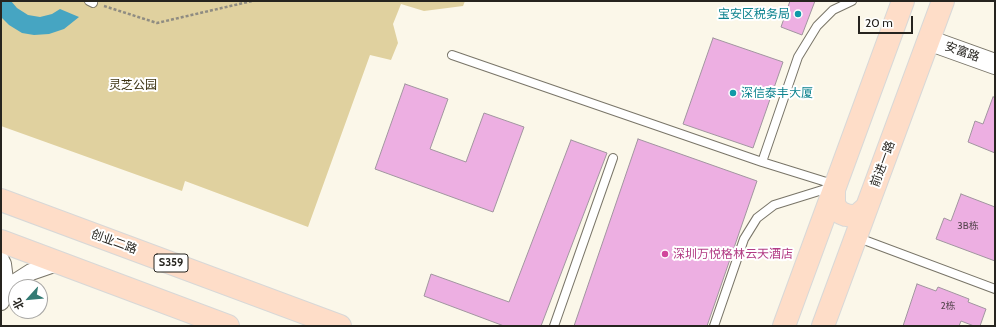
<!DOCTYPE html>
<meta charset="utf-8">
<style>
body{margin:0}
#map{position:relative;width:996px;height:327px;overflow:hidden;background:#fbf7e9;font-family:Cabin,"Noto Sans SC",sans-serif}
canvas{display:block}
.frame{position:absolute;inset:0;border:2px solid #26241f;pointer-events:none}
.north{position:absolute;left:8px;top:279px;width:40px;height:40px;box-sizing:border-box;background:#fff;border:1px solid #a8a7a5;border-radius:50%;rotate:243deg;font-size:11px;font-weight:700;line-height:16px;text-align:center;color:#26241f}
.north::after{content:'';display:block;margin:auto;width:14px;height:18px;background:#347b74;clip-path:polygon(50% 0,100% 100%,50% 72%,0 100%)}
.scale{position:absolute;left:858px;top:16px;width:55px;height:18px;box-sizing:border-box;border:2px solid #26241f;border-top:0;padding-left:5px;font-size:12px;line-height:14px;white-space:nowrap;color:#26241f;-webkit-text-stroke:3px #fff;paint-order:stroke}
</style>
<div id="map">
<canvas width="996" height="327"></canvas>
<div class="frame"></div>
<div class="north">北</div>
<div class="scale">20 m</div>
</div>
<script>
const ctx = document.querySelector('canvas').getContext('2d');
ctx.lineJoin = 'round';
function fillPath(path, color) {
  ctx.fillStyle = color;
  ctx.fill(path, 'evenodd');
}
function poly(rows) {
  const path = new Path2D();
  for (const r of rows) {
    path.moveTo(r[0], r[1]);
    for (let i = 2; i < r.length; i += 2) path.lineTo(r[i], r[i + 1]);
  }
  return path;
}
function stroke(path, color, width, dash) {
  ctx.strokeStyle = color;
  ctx.lineWidth = width;
  ctx.lineCap = dash ? 'butt' : 'round';
  ctx.setLineDash(dash || []);
  ctx.stroke(path);
}
function label(font, color, halo, rows, align = 'center') {
  ctx.font = font + ' Cabin,"Noto Sans SC",sans-serif';
  ctx.lineWidth = 4;
  ctx.setLineDash([]);
  ctx.textBaseline = 'middle';
  ctx.strokeStyle = halo;
  ctx.fillStyle = color;
  for (const [text, x, y, turn = 0] of rows) {
    ctx.save();
    ctx.translate(x, y);
    ctx.rotate((+turn || 0) * Math.PI / 180);
    ctx.textAlign = isNaN(turn) ? turn : align;
    if (halo) ctx.strokeText(text, 0, 0);
    ctx.fillText(text, 0, 0);
    ctx.restore();
  }
}
const green = poly([
 [1,1,465,1,463,6,424,11,401,4,393,24,398,43,391,60,370,55,308,227,185,181,182,191,1,126]
]);
const water = poly([
 [1,1,11,1,17,8,28,15,40,17,52,14,60,9,79,17,64,29,49,34,34,35,22,33,9,25,1,17]
]);
const building = poly([
 [790,1,815,1,802,35,781,27,790,1],
 [713,38,783,62,753,148,683,124,713,38],
 [405,84,448,99,430,149,466,162,484,113,524,127,493,212,375,169,405,84],
 [993,97,995,97,995,153,968,142,975,121,983,124,993,97],
 [638,139,757,181,707,326,574,326,638,139],
 [571,140,607,153,541,326,504,326,424,296,431,274,509,302,571,140],
 [961,194,995,207,995,261,936,239,944,218,951,221,961,194],
 [917,284,936,291,938,287,969,299,968,302,986,309,980,326,974,326,961,321,959,326,903,326,917,284]
]);
const path = poly([
 [104,6,157,23,252,1]
]);
const service = poly([
 [89,1,93,3],
 [452,55,762,162,836,185],
 [762,162,798,57,817,26,833,10,852,1],
 [856,237,995,289],
 [554,326,613,158],
 [714,326,744,239,757,218,774,205,832,187]
]);
const minor = poly([
 [1,260,3,264,6,288,1,302],
 [6,288,31,272,57,263]
]);
const tertiary = poly([
 [928,40,995,64]
]);
const primary = poly([
 [834,192,834,203,836,208,841,213,846,215,852,216,858,215,867,207],
 [1,200,340,326],
 [1,241,228,326],
 [784,326,903,1],
 [823,326,943,1]
]);
const markers = [
 [798,14,4,"#0f9aa8"],
 [733,93,4,"#0f9aa8"],
 [665,254,4,"#d1479c"]
];
const numberNames = [
 ["3B栋",968,226],
 ["2栋",948,306]
];
const shields = [
 [171,263,34]
];
const shieldNames = [
 ["S359",171,263]
];
const cultureNames = [
 ["宝安区税务局",790,14],
 ["深信泰丰大厦",741,93,"left"]
];
const streetNames = [
 ["安富路",962,52,20],
 ["前进一路",883,164,-70],
 ["创业二路",114,242,20]
];
const parkNames = [
 ["灵芝公园",133,85]
];
const hotelNames = [
 ["深圳万悦格林云天酒店",673,254]
];
fillPath(green, '#e0d19f');
fillPath(water, '#46a5c2');
fillPath(building, '#edafe2');
stroke(building, '#a1959f', 1);
stroke(service, '#797568', 10);
stroke(minor, '#797568', 18);
stroke(tertiary, '#797568', 22);
stroke(primary, '#d8d8d7', 24);
stroke(path, '#8f8c82', 2.5, [3, 2]);
stroke(service, '#fff', 8);
stroke(minor, '#fff', 16);
stroke(tertiary, '#fff', 20);
stroke(primary, '#feddc8', 22);
for (const [x, y, r, color] of markers) {
  const dot = new Path2D();
  dot.arc(x, y, r, 0, 2 * Math.PI);
  ctx.fillStyle = color;
  ctx.fill(dot);
  stroke(dot, '#fff', 1.5);
}
label('10px', '#584750', null, numberNames);
for (const [x, y, w] of shields) {
  const box = new Path2D();
  box.roundRect(x - w / 2, y - 9, w, 18, 3);
  ctx.fillStyle = '#fff';
  ctx.fill(box);
  stroke(box, '#26241f', 1);
}
label('bold 11px', '#26241f', null, shieldNames);
label('12px', '#0d838f', '#fff', cultureNames, 'right');
label('12px', '#26241f', '#fff', streetNames);
label('12px', '#3b3211', '#fff', parkNames);
label('12px', '#b23c85', '#fff', hotelNames, 'left');
</script>
